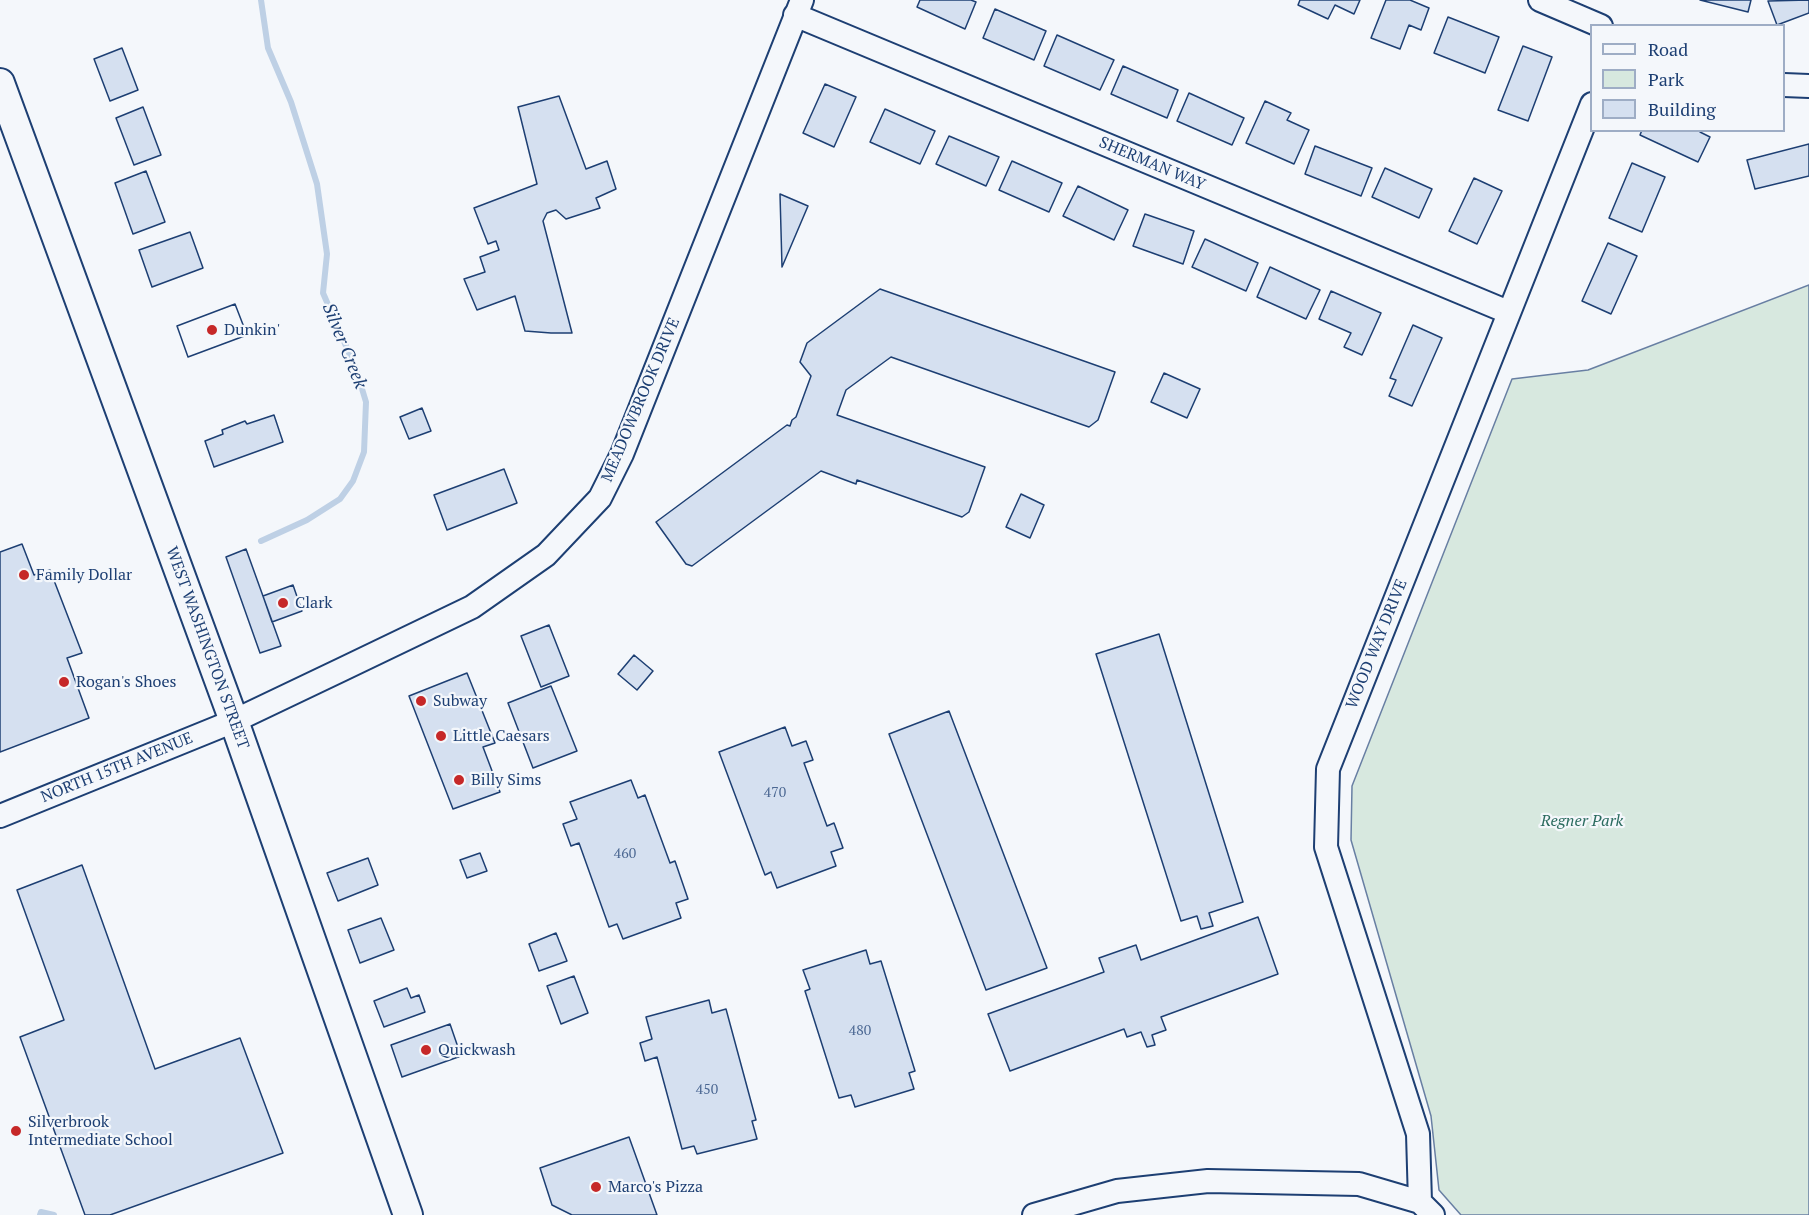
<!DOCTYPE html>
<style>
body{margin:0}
#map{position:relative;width:1809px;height:1215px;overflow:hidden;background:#f4f7fb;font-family:"PT Serif",serif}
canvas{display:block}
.legend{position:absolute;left:1590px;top:24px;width:195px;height:108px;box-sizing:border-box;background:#f4f7fb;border:2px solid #9eadc5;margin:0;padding:8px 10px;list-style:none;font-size:18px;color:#1d3f73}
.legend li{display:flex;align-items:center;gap:12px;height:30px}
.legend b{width:30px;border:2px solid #9eadc5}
</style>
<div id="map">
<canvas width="1809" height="1215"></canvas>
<ul class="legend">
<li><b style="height:8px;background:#f4f7fb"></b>Road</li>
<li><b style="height:16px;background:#d7e8df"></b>Park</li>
<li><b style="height:16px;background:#d5e0f0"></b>Building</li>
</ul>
</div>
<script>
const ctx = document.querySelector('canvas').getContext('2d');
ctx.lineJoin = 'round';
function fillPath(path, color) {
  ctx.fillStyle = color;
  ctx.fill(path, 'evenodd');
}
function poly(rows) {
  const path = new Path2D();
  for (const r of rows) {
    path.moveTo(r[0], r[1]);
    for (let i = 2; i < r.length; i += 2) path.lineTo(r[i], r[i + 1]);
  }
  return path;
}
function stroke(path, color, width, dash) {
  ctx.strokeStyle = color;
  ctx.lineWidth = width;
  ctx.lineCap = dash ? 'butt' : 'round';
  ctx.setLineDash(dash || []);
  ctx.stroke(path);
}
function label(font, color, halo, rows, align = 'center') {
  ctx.font = font + ' "PT Serif",serif';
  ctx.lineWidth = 4.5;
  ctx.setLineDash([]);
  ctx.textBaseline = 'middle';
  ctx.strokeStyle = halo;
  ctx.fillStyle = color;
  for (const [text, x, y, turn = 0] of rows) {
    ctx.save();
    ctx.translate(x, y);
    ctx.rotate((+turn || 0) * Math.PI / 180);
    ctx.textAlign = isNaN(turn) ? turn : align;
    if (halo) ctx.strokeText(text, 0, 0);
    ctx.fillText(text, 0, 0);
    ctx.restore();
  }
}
const green = poly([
 [1809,285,1809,1215,1461,1215,1439,1190,1431,1116,1351,840,1352,786,1512,379,1588,370,1809,285]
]);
const stream = poly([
 [261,0,268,48,291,102,317,184,327,254,323,293,356,369,366,402,364,452,353,481,340,499,307,520,261,541],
 [40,1215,41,1212,54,1215]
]);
const building = poly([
 [920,0,971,0,976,2,965,29,917,7,920,0],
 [1300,0,1360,0,1354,14,1335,5,1328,19,1298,5,1300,0],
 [1386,0,1410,0,1429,8,1421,30,1409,25,1400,49,1371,38,1386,0],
 [1700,0,1751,0,1748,12,1700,0],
 [1809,0,1809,13,1777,25,1768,1,1809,0],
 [995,9,1046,31,1034,60,983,38,995,9],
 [1448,17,1499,37,1485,73,1434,53,1448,17],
 [1057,35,1114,60,1100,90,1044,66,1057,35],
 [1523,46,1552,57,1528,121,1498,110,1523,46],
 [122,48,138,90,110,101,94,59,122,48],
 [1123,66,1178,90,1167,118,1111,94,1123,66],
 [825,84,856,97,834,147,803,133,825,84],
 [1189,93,1244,118,1232,145,1177,121,1189,93],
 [559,96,586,169,607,161,616,189,596,198,600,208,566,219,556,210,547,213,543,221,572,333,551,333,525,331,515,296,477,310,464,279,485,272,480,257,499,250,496,241,488,244,474,208,537,184,518,107,559,96],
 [1265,101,1291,113,1287,120,1309,130,1294,164,1246,143,1265,101],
 [143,107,161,155,134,165,116,118,143,107],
 [885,109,935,131,920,164,870,142,885,109],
 [1642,130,1701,130,1700,132,1710,137,1698,162,1640,135,1642,130],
 [949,136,999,157,986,186,936,164,949,136],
 [1809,144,1809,176,1755,189,1747,160,1809,144],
 [1315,146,1372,168,1361,196,1305,174,1315,146],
 [1012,161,1062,183,1049,212,999,190,1012,161],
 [1632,163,1665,177,1642,232,1609,218,1632,163],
 [1385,168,1432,189,1419,218,1372,197,1385,168],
 [146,171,165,222,133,234,115,183,146,171],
 [1474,178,1502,191,1477,244,1449,231,1474,178],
 [1078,186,1128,210,1114,240,1063,216,1078,186],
 [780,194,808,206,782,267,780,194],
 [1145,214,1194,231,1183,264,1133,246,1145,214],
 [190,232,203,268,152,287,139,250,190,232],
 [1205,239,1258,263,1246,291,1192,267,1205,239],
 [1608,243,1637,256,1611,314,1582,301,1608,243],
 [1270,267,1320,290,1306,319,1257,297,1270,267],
 [880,289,1115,372,1098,420,1089,427,891,357,846,390,837,415,985,467,969,512,962,517,857,480,856,484,821,471,692,566,686,564,656,522,787,425,790,426,792,420,796,417,811,376,800,362,807,343,880,289],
 [1331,291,1381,313,1362,355,1344,347,1351,333,1319,319,1331,291],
 [235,304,247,335,188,357,177,326,235,304],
 [235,304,247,335,188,357,177,326,235,304],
 [1413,325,1442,338,1412,406,1389,396,1396,380,1390,378,1413,325],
 [1164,373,1200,389,1187,418,1151,402,1164,373],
 [422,408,431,431,409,439,400,417,422,408],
 [274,415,283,442,214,467,205,441,223,434,222,430,245,421,247,424,274,415],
 [504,469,517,503,447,530,434,495,504,469],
 [1021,494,1044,505,1030,538,1006,527,1021,494],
 [22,544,34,575,50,570,82,653,67,658,89,718,0,752,0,552,22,544],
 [246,549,281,646,260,653,226,557,246,549],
 [293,585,302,611,272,622,263,596,293,585],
 [549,625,569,676,541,687,521,636,549,625],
 [1159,634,1243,902,1209,913,1213,926,1201,929,1197,916,1181,921,1096,654,1159,634],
 [634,655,653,671,637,690,618,674,634,655],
 [467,673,495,743,483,747,500,792,453,809,409,696,467,673],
 [551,686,577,751,533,768,508,703,551,686],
 [949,711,1047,968,986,990,889,734,949,711],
 [785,727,792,746,806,741,813,760,804,763,827,826,834,823,843,848,831,852,836,866,777,888,771,872,765,875,719,752,785,727],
 [631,780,638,798,645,795,670,863,675,861,688,899,676,903,681,918,623,939,617,924,609,927,579,843,571,846,563,824,577,819,570,802,631,780],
 [480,853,487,871,467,878,460,860,480,853],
 [368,858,378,885,338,901,327,873,368,858],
 [82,865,155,1069,240,1038,283,1153,110,1215,85,1215,20,1037,64,1020,17,890,82,865],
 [1258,917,1278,974,1161,1017,1166,1030,1152,1035,1155,1045,1147,1047,1141,1032,1127,1037,1124,1029,1010,1071,988,1014,1104,972,1099,958,1136,945,1141,960,1258,917],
 [381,918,394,950,360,963,348,930,381,918],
 [556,933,567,961,539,971,529,944,556,933],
 [866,950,870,964,881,961,915,1071,909,1073,914,1089,855,1107,851,1095,839,1098,805,991,810,989,803,970,866,950],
 [574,976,588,1013,561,1024,547,986,574,976],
 [407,988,411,998,419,995,425,1012,384,1027,374,1001,407,988],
 [709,1000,712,1013,726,1009,756,1120,752,1121,757,1139,697,1154,694,1146,682,1149,657,1057,645,1061,640,1043,652,1039,646,1017,709,1000],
 [450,1024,461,1056,402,1077,391,1045,450,1024],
 [629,1137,657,1215,572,1215,552,1205,540,1168,629,1137]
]);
const minor = poly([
 [1540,0,1601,26],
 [795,15,1508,312],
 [1784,85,1809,86],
 [0,816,234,721,343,669,472,607,546,555,600,498,622,454,802,0],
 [1420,1202,1418,1134,1326,847,1328,769,1592,104],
 [1034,1215,1117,1191,1208,1181,1359,1184,1420,1202,1433,1215]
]);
const major = poly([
 [0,83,234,721,408,1215]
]);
const markers = [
 [212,330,6,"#c62828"],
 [24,575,6,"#c62828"],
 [283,603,6,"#c62828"],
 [64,682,6,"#c62828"],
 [421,701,6,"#c62828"],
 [441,736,6,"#c62828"],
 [459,780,6,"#c62828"],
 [426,1050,6,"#c62828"],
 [16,1131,6,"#c62828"],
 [596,1187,6,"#c62828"]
];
const numberNames = [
 ["470",775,793],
 ["460",625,854],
 ["480",860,1031],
 ["450",707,1090]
];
const streetNames = [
 ["SHERMAN WAY",1152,164,23],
 ["MEADOWBROOK DRIVE",641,400,-67],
 ["WOOD WAY DRIVE",1377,644,-68],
 ["WEST WASHINGTON STREET",207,648,70],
 ["NORTH 15TH AVENUE",117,768,-22]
];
const poiNames = [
 ["Dunkin'",224,330],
 ["Family Dollar",36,575],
 ["Clark",295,603],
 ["Rogan's Shoes",76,682],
 ["Subway",433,701],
 ["Little Caesars",453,736],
 ["Billy Sims",471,780],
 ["Quickwash",438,1050],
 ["Silverbrook",28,1122],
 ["Intermediate School",28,1140],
 ["Marco's Pizza",608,1187]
];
const parkNames = [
 ["Regner Park",1582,821]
];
const waterNames = [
 ["Silver Creek",344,346,68]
];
fillPath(green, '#d7e8df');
stroke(green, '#687fa3', 1.5);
stroke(stream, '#bed0e5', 6);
fillPath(building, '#d5e0f0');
stroke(building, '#1d3f73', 1.5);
stroke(minor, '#1d3f73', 26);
stroke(major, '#1d3f73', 32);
stroke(minor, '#f4f7fb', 22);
stroke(major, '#f4f7fb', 28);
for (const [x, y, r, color] of markers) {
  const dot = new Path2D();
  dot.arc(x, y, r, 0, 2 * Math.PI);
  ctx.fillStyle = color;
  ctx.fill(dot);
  stroke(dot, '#f4f7fb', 2);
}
label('14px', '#4b6792', null, numberNames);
label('16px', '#1d3f73', '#f4f7fb', streetNames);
label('16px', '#1d3f73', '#f4f7fb', poiNames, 'left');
label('italic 16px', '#2c6c60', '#f4f7fb', parkNames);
label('italic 18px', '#1d3f73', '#f4f7fb', waterNames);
</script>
